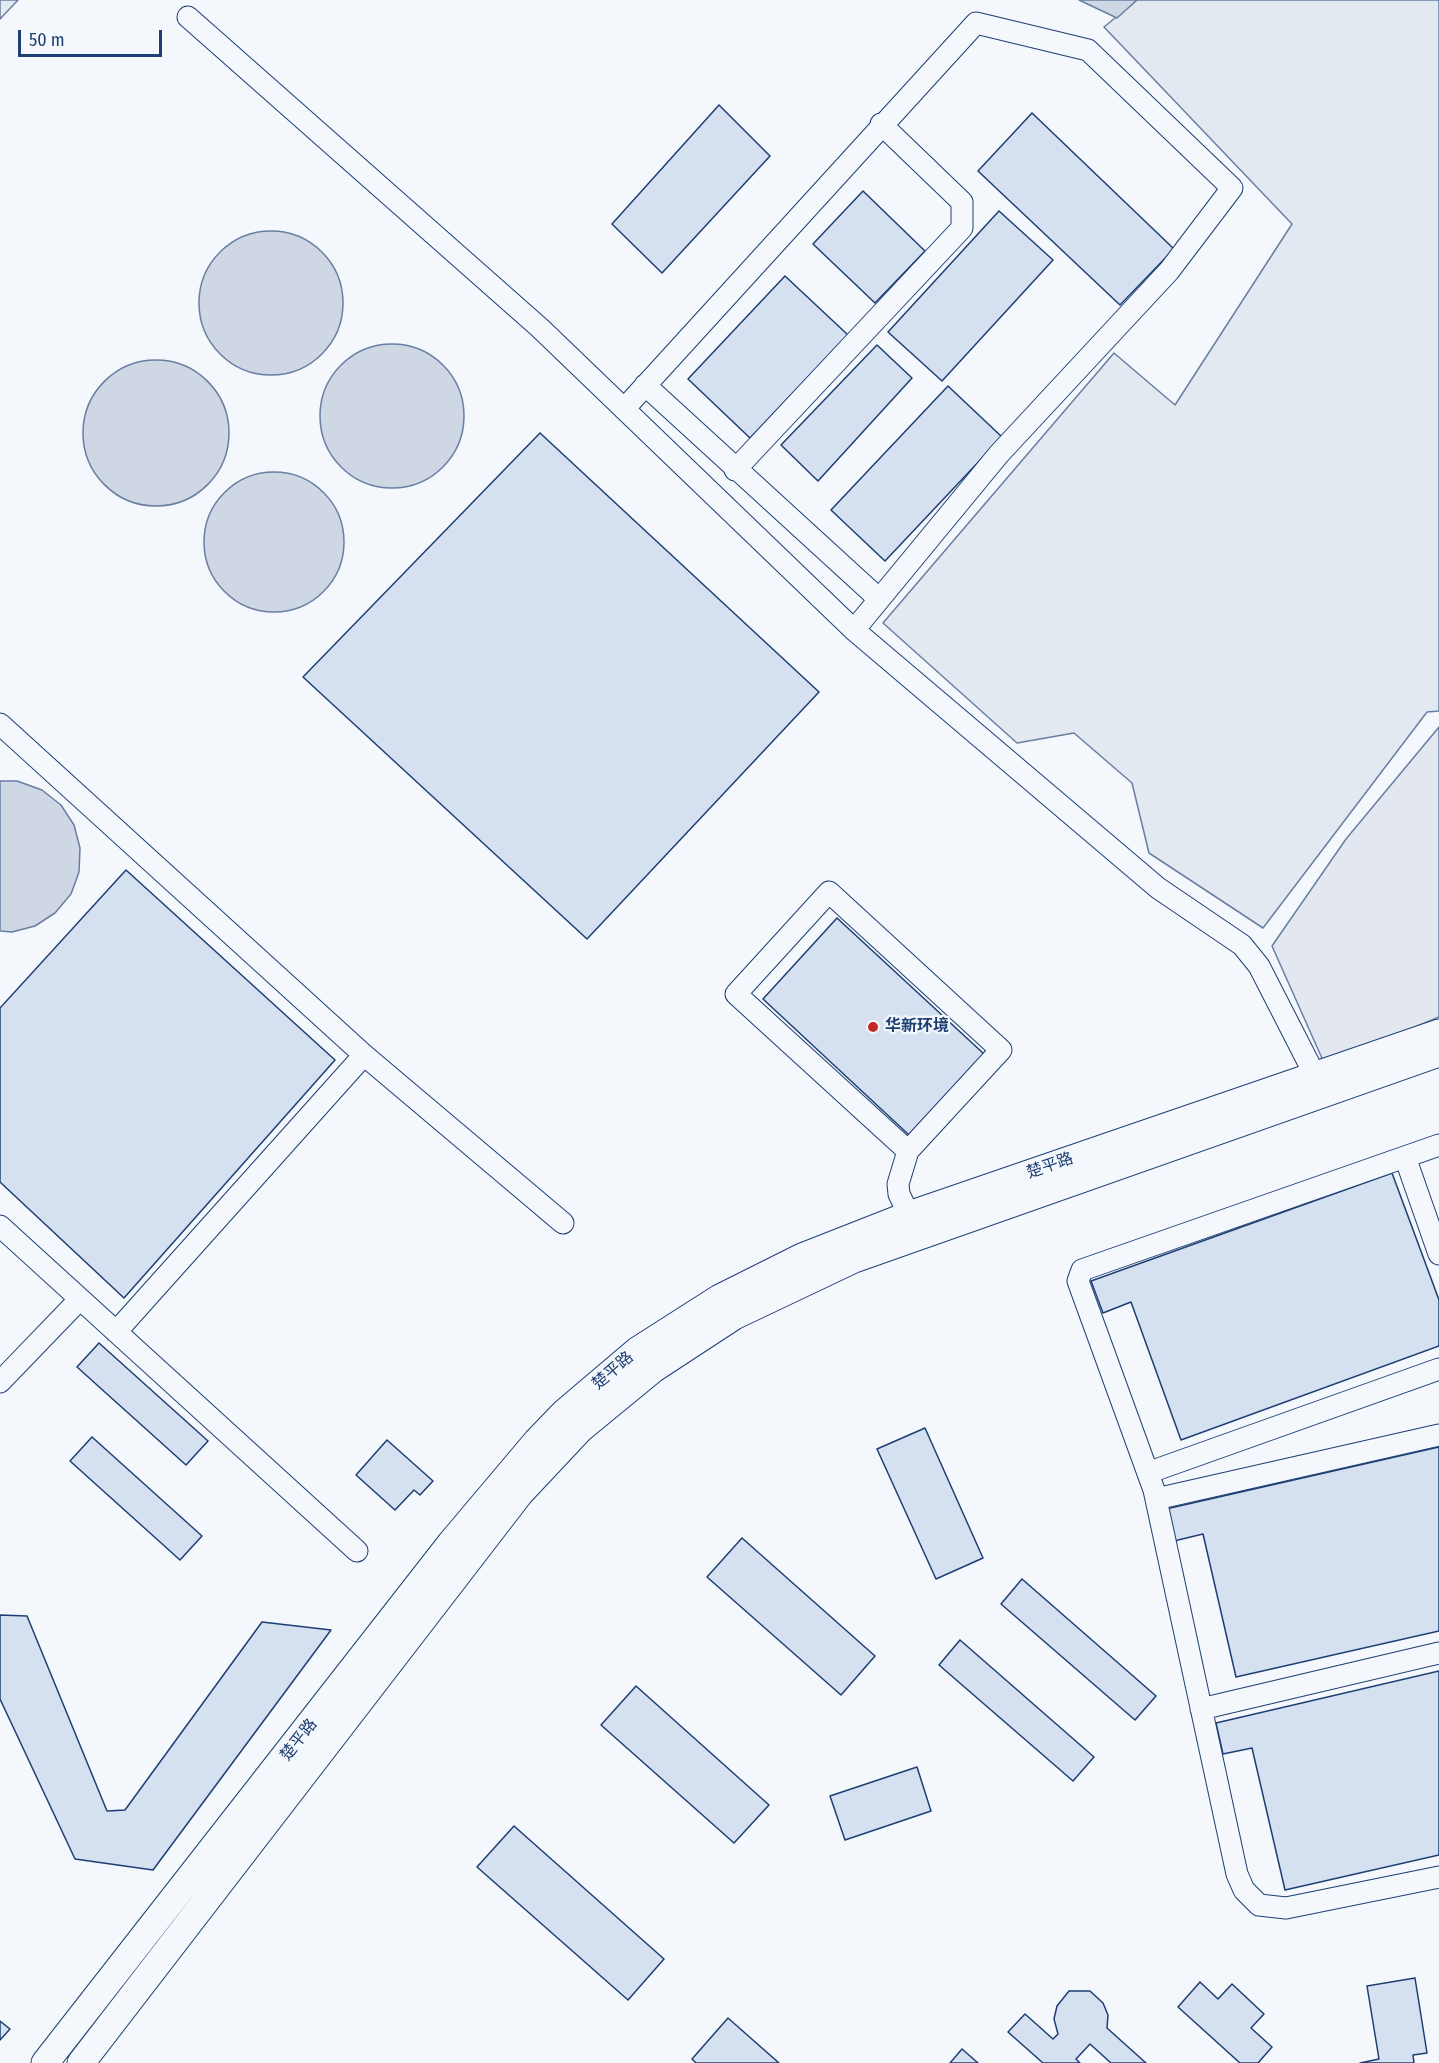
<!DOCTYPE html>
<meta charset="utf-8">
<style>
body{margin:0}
#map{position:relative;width:1439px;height:2063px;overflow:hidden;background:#f4f7fb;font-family:"Fira Sans Condensed",sans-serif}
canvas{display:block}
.scale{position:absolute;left:18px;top:30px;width:144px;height:27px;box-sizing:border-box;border:3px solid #1d3f73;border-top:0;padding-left:8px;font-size:18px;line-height:21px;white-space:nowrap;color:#1d3f73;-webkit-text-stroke:4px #f4f7fb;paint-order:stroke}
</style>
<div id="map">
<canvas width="1439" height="2063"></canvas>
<div class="scale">50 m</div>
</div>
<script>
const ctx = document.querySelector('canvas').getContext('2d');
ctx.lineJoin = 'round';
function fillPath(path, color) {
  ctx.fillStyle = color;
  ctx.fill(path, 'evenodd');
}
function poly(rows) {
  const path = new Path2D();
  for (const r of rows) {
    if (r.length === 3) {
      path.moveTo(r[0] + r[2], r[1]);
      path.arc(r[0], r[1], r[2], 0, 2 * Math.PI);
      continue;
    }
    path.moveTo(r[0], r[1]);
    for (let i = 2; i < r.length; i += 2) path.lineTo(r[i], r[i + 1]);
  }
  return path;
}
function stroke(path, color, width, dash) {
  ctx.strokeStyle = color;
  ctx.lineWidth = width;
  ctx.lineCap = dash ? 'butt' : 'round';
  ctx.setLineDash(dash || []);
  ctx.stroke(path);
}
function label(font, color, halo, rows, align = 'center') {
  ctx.font = font + ' "Fira Sans Condensed","Noto Sans SC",sans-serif';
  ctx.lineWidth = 4.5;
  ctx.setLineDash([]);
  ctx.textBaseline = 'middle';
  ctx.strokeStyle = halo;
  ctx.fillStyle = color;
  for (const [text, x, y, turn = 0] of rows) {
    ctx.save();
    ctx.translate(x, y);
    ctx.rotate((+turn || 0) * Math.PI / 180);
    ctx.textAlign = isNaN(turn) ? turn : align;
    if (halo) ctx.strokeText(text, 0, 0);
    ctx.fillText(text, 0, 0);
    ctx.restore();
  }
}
const green = poly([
 [0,0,18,0,0,19,0,0],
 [1137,0,1439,0,1439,711,1427,712,1263,928,1149,853,1132,783,1074,733,1017,743,883,623,1114,353,1175,405,1292,224,1104,27,1137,0]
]);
const parking = poly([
 [1439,727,1439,1017,1325,1065,1272,946,1346,839,1439,727]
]);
const water = poly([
 [1079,0,1137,0,1117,18,1079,0],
 [271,303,72],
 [392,416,72],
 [156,433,73],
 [274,542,70],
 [0,781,17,781,42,790,61,805,74,825,80,848,79,872,71,894,55,913,35,926,12,932,0,931,0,781]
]);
const building = poly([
 [719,105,770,156,662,273,612,224,719,105],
 [1032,113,1174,249,1120,305,978,171,1032,113],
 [863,191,925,251,875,303,813,244,863,191],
 [999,211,1053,260,942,381,888,332,999,211],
 [785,276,848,335,750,438,688,379,785,276],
 [877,345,912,378,818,481,781,445,877,345],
 [948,386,1002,437,885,561,831,510,948,386],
 [540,433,819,692,587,939,303,677,540,433],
 [126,870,335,1060,124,1298,0,1182,0,1008,126,870],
 [837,918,984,1054,909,1135,763,999,837,918],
 [1392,1173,1439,1300,1439,1346,1181,1440,1131,1302,1103,1313,1091,1281,1392,1173],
 [99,1343,208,1441,186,1465,77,1367,99,1343],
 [925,1428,983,1558,936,1579,877,1449,925,1428],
 [92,1437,202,1536,180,1560,70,1461,92,1437],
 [387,1440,433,1481,420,1495,414,1490,395,1510,356,1475,387,1440],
 [1439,1447,1439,1631,1236,1677,1203,1534,1174,1541,1166,1509,1439,1447],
 [742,1538,875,1656,841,1695,707,1577,742,1538],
 [1022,1579,1156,1696,1135,1720,1001,1604,1022,1579],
 [0,1615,27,1616,107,1811,125,1810,262,1622,331,1630,153,1870,75,1859,0,1699,0,1615],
 [960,1640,1094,1757,1073,1781,939,1665,960,1640],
 [1439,1671,1439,1855,1285,1890,1252,1748,1223,1754,1216,1723,1439,1671],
 [636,1686,769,1805,734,1843,601,1725,636,1686],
 [917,1767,931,1811,845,1840,830,1796,917,1767],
 [514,1826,664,1959,628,2000,477,1867,514,1826],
 [1415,1978,1427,2053,1413,2055,1414,2063,1360,2063,1379,2059,1367,1986,1415,1978],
 [1200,1982,1218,1999,1232,1984,1264,2014,1251,2028,1272,2047,1258,2063,1240,2063,1178,2007,1200,1982],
 [1069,1991,1090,1991,1103,2003,1108,2015,1107,2028,1146,2063,1111,2063,1090,2044,1076,2059,1080,2063,1043,2063,1008,2032,1025,2014,1053,2039,1058,2034,1054,2019,1057,2006,1069,1991],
 [728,2018,779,2063,696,2063,692,2059,728,2018],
 [0,2021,10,2029,0,2040,0,2021],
 [962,2049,978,2063,950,2063,962,2049]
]);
const minor = poly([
 [188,17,540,328,854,630,1158,888,1242,945,1259,966,1322,1089],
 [645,385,879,599],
 [624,409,976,23,1088,50,1232,188,1169,271,999,454,854,630],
 [735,470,962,228,962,202,881,124],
 [0,724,364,1055,563,1223],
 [829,892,1001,1050,908,1151,736,994,829,892],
 [1439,1145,1082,1270,1078,1281,1154,1490,1237,1874,1244,1890,1259,1905,1286,1908,1439,1877],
 [908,1151,898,1184,899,1194,909,1215],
 [1405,1157,1439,1254],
 [0,1226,357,1551],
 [116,1332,364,1055],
 [0,1382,80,1299],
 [1150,1472,1439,1369],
 [1156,1499,1439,1435],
 [1201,1709,1439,1653]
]);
const major = poly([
 [45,2063,451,1543,537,1441,564,1413,637,1351,720,1298,802,1257,909,1215,1439,1033],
 [81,2063,520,1493,580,1429,653,1369,734,1316,854,1259,1439,1053]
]);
const markers = [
 [873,1027,6,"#c62828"]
];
const poiNames = [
 ["华新环境",885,1027]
];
const streetNames = [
 ["楚平路",1050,1166,-19],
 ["楚平路",613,1371,-41],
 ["楚平路",299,1740,-52]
];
fillPath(green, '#e3e9f0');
stroke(green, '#687fa3', 1.5);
fillPath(parking, '#e3e8f0');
stroke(parking, '#687fa3', 1.5);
fillPath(water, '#cfd7e4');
stroke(water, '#687fa3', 1.5);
fillPath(building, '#d5e0f0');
stroke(building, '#1d3f73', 1.5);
stroke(minor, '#1d3f73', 23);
stroke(major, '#1d3f73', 29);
stroke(minor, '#f4f7fb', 21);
stroke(major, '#f4f7fb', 27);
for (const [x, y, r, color] of markers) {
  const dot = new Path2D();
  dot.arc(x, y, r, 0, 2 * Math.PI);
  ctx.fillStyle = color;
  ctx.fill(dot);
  stroke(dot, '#f4f7fb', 2);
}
label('bold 16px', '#1d3f73', '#f4f7fb', poiNames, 'left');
label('16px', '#1d3f73', '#f4f7fb', streetNames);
</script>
